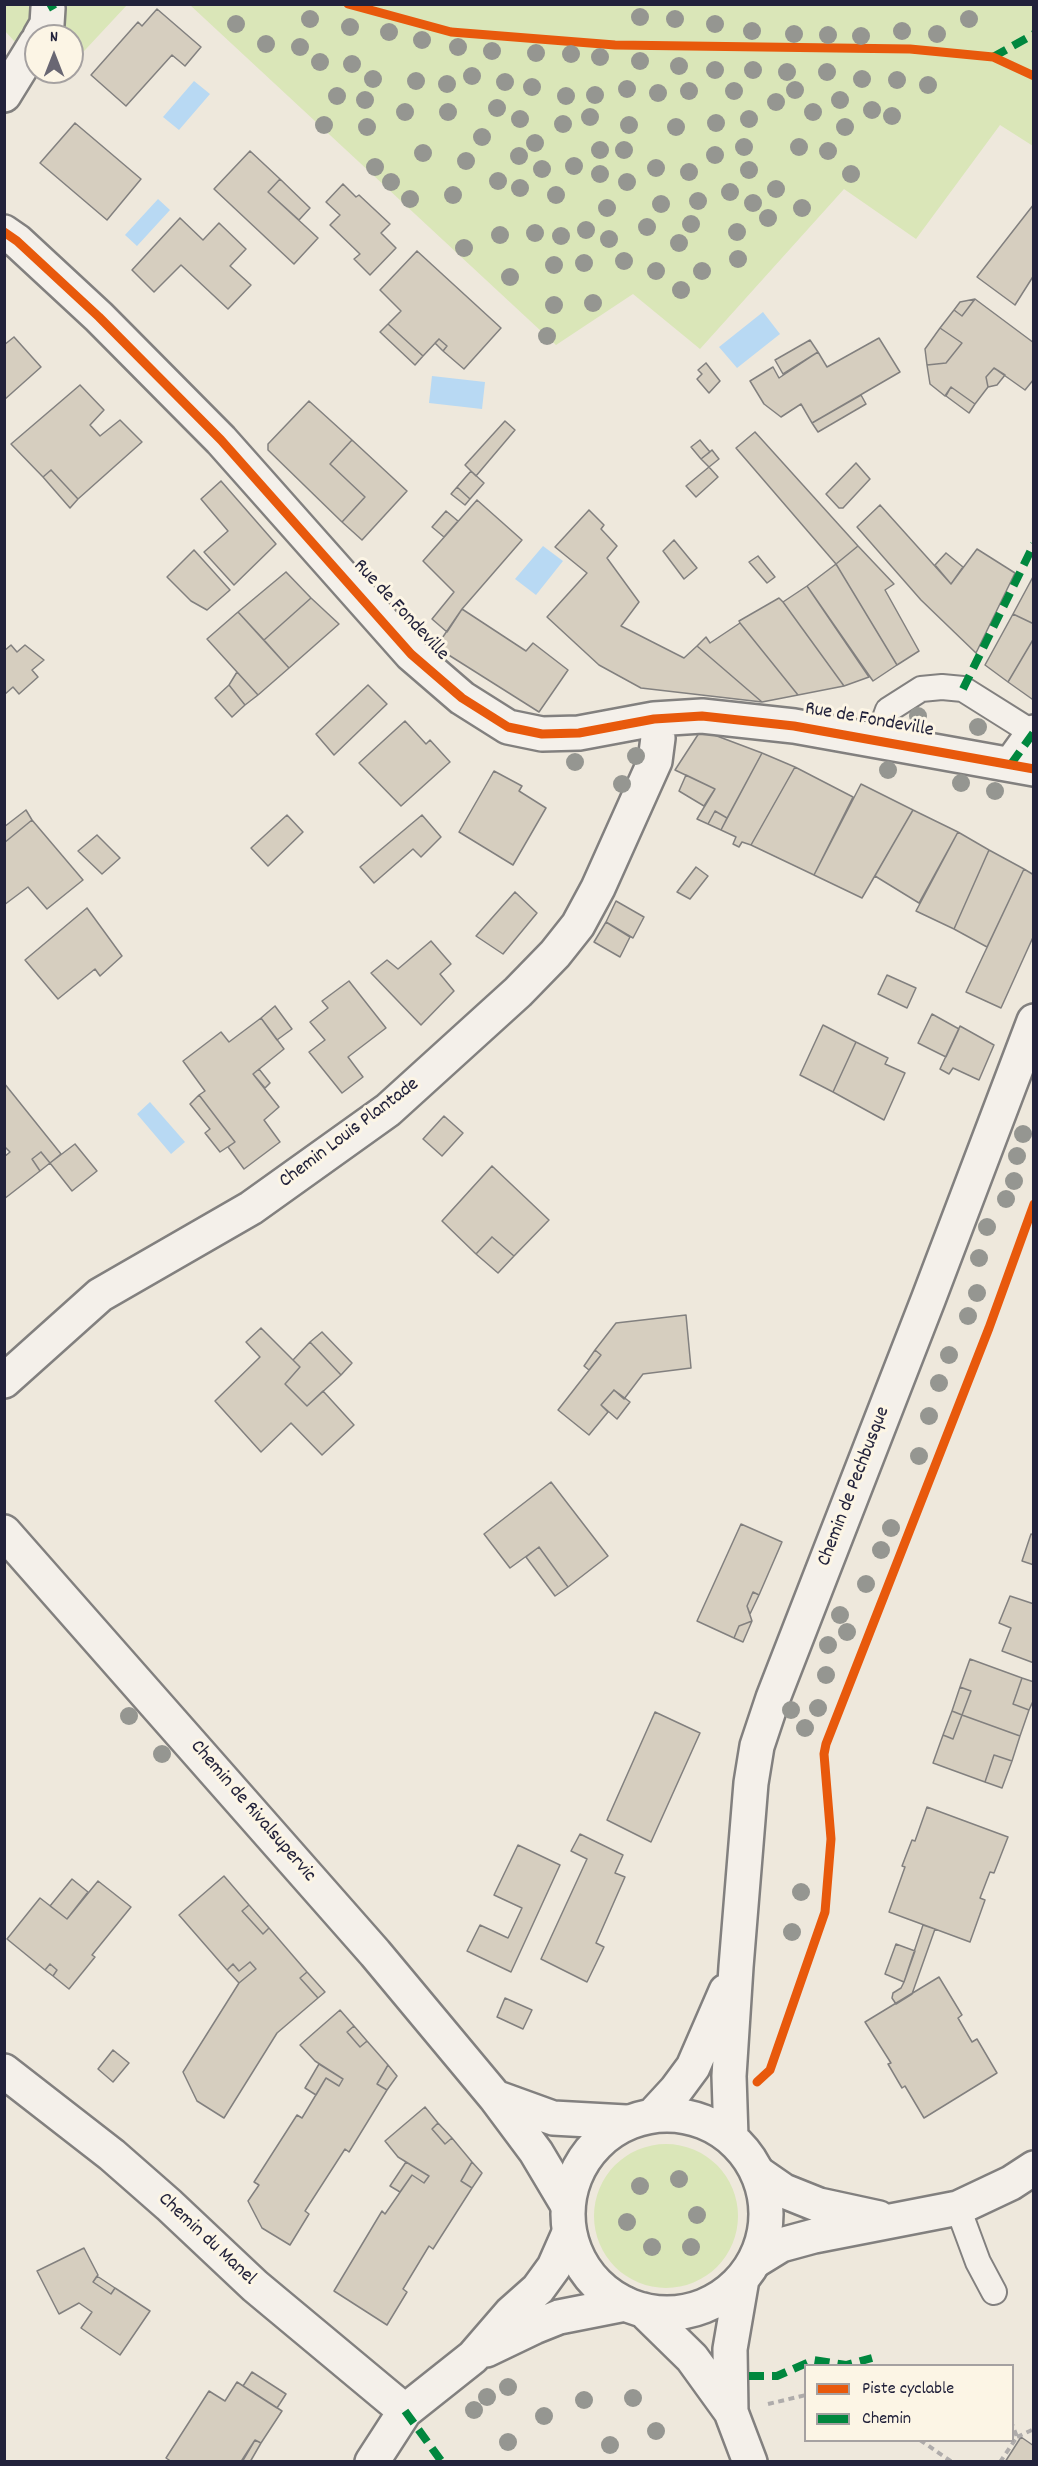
<!DOCTYPE html>
<style>
body{margin:0}
#map{position:relative;width:1038px;height:2466px;overflow:hidden;background:#eee8dc;font-family:Dekko,sans-serif}
canvas{display:block}
.frame{position:absolute;inset:0;border:6px solid #22223b;pointer-events:none}
.legend{position:absolute;left:804px;top:2364px;width:210px;height:78px;box-sizing:border-box;background:#fcf5e5;border:2px solid #a5a1a1;margin:0;padding:8px 10px;list-style:none;font-size:18px;color:#22223b}
.legend li{display:flex;align-items:center;gap:12px;height:30px}
.legend b{width:30px;border:2px solid #a5a1a1}
.north{position:absolute;left:24px;top:24px;width:60px;height:60px;box-sizing:border-box;background:#fcf5e5;border:2px solid #a5a1a1;border-radius:50%;rotate:0deg;font-size:16px;font-weight:700;line-height:24px;text-align:center;color:#22223b}
.north::after{content:'';display:block;margin:auto;width:21px;height:27px;background:#696773;clip-path:polygon(50% 0,100% 100%,50% 72%,0 100%)}
</style>
<div id="map">
<canvas width="1038" height="2466"></canvas>
<div class="frame"></div>
<ul class="legend">
<li><b style="height:8px;background:#e8590c"></b>Piste cyclable</li>
<li><b style="height:8px;background:#00873e"></b>Chemin</li>
</ul>
<div class="north">N</div>
</div>
<script>
const ctx = document.querySelector('canvas').getContext('2d');
ctx.lineJoin = 'round';
function fillPath(path, color) {
  ctx.fillStyle = color;
  ctx.fill(path, 'evenodd');
}
function poly(rows) {
  const path = new Path2D();
  for (const r of rows) {
    if (r.length === 3) {
      path.moveTo(r[0] + r[2], r[1]);
      path.arc(r[0], r[1], r[2], 0, 2 * Math.PI);
      continue;
    }
    path.moveTo(r[0], r[1]);
    for (let i = 2; i < r.length; i += 2) path.lineTo(r[i], r[i + 1]);
  }
  return path;
}
function stroke(path, color, width, dash) {
  ctx.strokeStyle = color;
  ctx.lineWidth = width;
  ctx.lineCap = dash ? 'butt' : 'round';
  ctx.setLineDash(dash || []);
  ctx.stroke(path);
}
function label(font, color, halo, rows, align = 'center') {
  ctx.font = font + ' Dekko,sans-serif';
  ctx.lineWidth = 6;
  ctx.setLineDash([]);
  ctx.textBaseline = 'middle';
  ctx.strokeStyle = halo;
  ctx.fillStyle = color;
  for (const [text, x, y, turn = 0] of rows) {
    ctx.save();
    ctx.translate(x, y);
    ctx.rotate((+turn || 0) * Math.PI / 180);
    ctx.textAlign = isNaN(turn) ? turn : align;
    if (halo) ctx.strokeText(text, 0, 0);
    ctx.fillText(text, 0, 0);
    ctx.restore();
  }
}
const green = poly([
 [5,5,127,5,72,64,72,36,36,36,36,65,5,31],
 [190,5,1033,5,1033,146,1000,125,916,239,844,189,700,349,633,294,556,345],
 [666,2216,72]
]);
const water = poly([
 [194,81,210,94,179,130,163,117],
 [158,199,170,210,137,246,125,235],
 [763,312,780,334,737,368,719,347],
 [432,376,485,382,482,409,429,403],
 [543,546,563,561,536,595,515,579],
 [150,1102,185,1142,171,1154,137,1114]
]);
const building = poly([
 [157,9,201,47,185,66,172,55,126,106,91,75,138,22,142,26,157,9],
 [75,123,141,179,107,220,40,163,75,123],
 [250,151,280,179,268,192,318,238,294,264,214,189,250,151],
 [280,179,310,208,299,220,268,192,280,179],
 [343,184,356,197,359,195,390,224,381,233,396,248,370,275,354,259,360,254,330,225,340,215,326,202,343,184],
 [1034,204,1034,275,1015,305,977,277,1034,204],
 [180,218,203,240,219,223,246,249,230,266,251,285,228,309,181,265,154,292,132,270,180,218],
 [417,251,501,328,464,369,443,351,447,346,439,339,423,356,388,324,401,311,380,290,417,251],
 [975,299,962,316,954,310,960,302,975,299],
 [975,299,1034,343,1034,379,1025,390,994,368,986,377,988,387,975,404,951,387,945,396,930,384,927,365,946,363,962,343,940,328,954,310,962,316,975,299],
 [388,324,423,356,415,365,380,332,388,324],
 [940,328,962,343,946,363,927,365,925,349,940,328],
 [14,337,41,367,4,400,4,345,14,337],
 [879,338,900,372,812,423,801,404,781,417,764,404,750,381,773,367,779,378,818,352,827,367,879,338],
 [439,339,447,346,443,351,435,343,439,339],
 [810,340,818,352,783,374,775,360,810,340],
 [706,363,720,381,709,393,697,379,702,374,698,370,706,363],
 [994,368,1005,375,997,385,988,387,986,377,994,368],
 [80,385,104,410,90,425,100,436,120,420,142,442,78,499,51,470,43,477,11,444,80,385],
 [951,387,975,404,969,413,946,396,951,387],
 [861,395,866,404,818,432,812,423,861,395],
 [309,401,352,440,330,464,365,497,342,522,268,450,268,444,309,401],
 [505,421,515,430,476,476,465,465,505,421],
 [755,432,858,546,836,564,736,448,755,432],
 [352,440,407,491,362,540,342,522,365,497,330,464,352,440],
 [700,440,710,452,701,459,691,447,700,440],
 [712,450,719,459,709,467,701,459,712,450],
 [856,463,870,479,843,508,839,508,826,494,856,463],
 [709,467,718,477,696,497,686,486,709,467],
 [51,470,78,499,70,508,43,477,51,470],
 [471,471,484,483,470,499,457,487,471,471],
 [221,481,276,544,234,585,204,552,228,531,201,499,221,481],
 [457,487,470,499,465,505,451,494,457,487],
 [477,500,522,540,462,609,447,632,432,619,454,592,423,561,477,500],
 [880,505,951,584,977,549,1015,573,976,653,921,600,857,527,880,505],
 [589,510,604,525,601,529,617,546,607,558,639,602,621,626,684,658,697,646,762,702,641,688,599,665,547,617,587,573,555,547,589,510],
 [446,511,458,521,444,537,432,527,446,511],
 [674,540,697,568,684,579,663,551,674,540],
 [858,546,894,584,885,590,919,651,897,665,836,564,858,546],
 [194,550,230,590,207,610,191,601,167,577,194,550],
 [946,553,963,567,951,584,935,565,946,553],
 [758,556,775,577,767,583,749,562,758,556],
 [836,564,897,665,873,681,807,586,836,564],
 [286,572,311,598,264,640,238,612,286,572],
 [1034,575,1034,624,1013,614,1034,575],
 [807,586,869,677,844,686,783,602,807,586],
 [311,598,339,624,289,668,264,640,311,598],
 [779,598,783,602,844,686,798,695,740,623,739,621,779,598],
 [462,609,526,651,533,643,568,670,539,712,436,647,462,609],
 [238,612,289,668,258,695,207,639,238,612],
 [1013,614,1034,624,1034,638,1008,682,985,665,1013,614],
 [740,623,798,695,762,702,697,646,706,637,710,643,740,623],
 [1034,638,1034,697,1032,699,1008,682,1034,638],
 [11,645,17,652,25,645,44,660,32,670,38,677,19,694,13,687,4,695,4,651,11,645],
 [237,672,258,695,245,705,229,685,237,672],
 [229,685,245,705,232,717,215,698,229,685],
 [368,685,387,704,334,755,316,734,368,685],
 [405,721,426,744,430,740,450,762,401,806,359,763,405,721],
 [701,730,762,753,727,818,715,811,708,824,697,819,715,789,675,770,701,730],
 [762,753,795,767,751,845,742,842,739,847,733,844,736,837,721,830,762,753],
 [795,767,853,797,814,875,751,845,795,767],
 [494,771,522,786,519,791,546,808,513,865,459,832,494,771],
 [686,775,715,789,704,806,679,791,686,775],
 [861,784,913,810,862,898,814,875,861,784],
 [26,810,32,820,4,843,4,827,26,810],
 [913,810,958,832,919,903,875,876,913,810],
 [715,811,727,818,721,830,708,824,715,811],
 [287,815,303,832,268,866,251,848,287,815],
 [422,815,441,837,421,857,413,849,374,883,360,867,422,815],
 [32,820,83,880,47,909,28,887,4,905,4,843,32,820],
 [958,832,989,850,954,929,916,911,958,832],
 [97,835,120,858,102,874,78,851,97,835],
 [989,850,1024,869,987,947,954,929,989,850],
 [696,867,708,876,690,899,677,892,696,867],
 [1024,869,1034,875,1034,935,1001,1008,966,992,1024,869],
 [515,892,537,913,503,954,476,936,515,892],
 [616,901,644,917,633,938,606,922,616,901],
 [87,908,122,956,100,976,95,969,58,999,25,960,87,908],
 [606,922,630,937,620,957,594,942,606,922],
 [431,941,451,964,440,974,454,991,421,1025,371,973,387,960,398,969,431,941],
 [887,975,916,988,907,1008,878,994,887,975],
 [349,981,386,1028,348,1057,363,1077,342,1093,309,1052,325,1040,310,1022,328,1008,322,1001,349,981],
 [275,1006,292,1029,277,1040,261,1018,275,1006],
 [932,1014,959,1029,946,1057,918,1043,932,1014],
 [261,1018,284,1049,253,1074,279,1107,264,1120,280,1142,244,1169,228,1147,235,1142,199,1095,205,1091,183,1061,221,1032,229,1042,261,1018],
 [823,1025,856,1042,833,1092,800,1075,823,1025],
 [960,1026,994,1045,979,1080,953,1068,949,1074,940,1069,960,1026],
 [856,1042,888,1058,885,1064,905,1073,884,1120,833,1092,856,1042],
 [259,1069,270,1083,265,1088,253,1074,259,1069],
 [4,1083,61,1154,50,1163,41,1152,32,1159,40,1171,4,1199,4,1157,10,1152,4,1146,4,1083],
 [199,1095,235,1142,220,1152,205,1133,210,1129,190,1104,199,1095],
 [444,1116,463,1133,442,1156,423,1139,444,1116],
 [75,1144,97,1171,72,1191,50,1163,75,1144],
 [41,1152,50,1163,40,1171,32,1159,41,1152],
 [492,1166,549,1220,514,1256,492,1237,476,1254,442,1221,492,1166],
 [492,1237,514,1256,498,1273,476,1254,492,1237],
 [686,1315,691,1368,643,1374,624,1399,614,1390,601,1405,608,1412,589,1435,558,1410,601,1355,595,1350,616,1323,686,1315],
 [261,1328,300,1367,285,1384,307,1406,323,1391,354,1425,322,1455,291,1423,261,1452,215,1401,260,1357,246,1342,261,1328],
 [322,1332,352,1363,341,1375,310,1342,322,1332],
 [310,1342,341,1375,307,1406,285,1384,300,1367,293,1360,310,1342],
 [595,1350,601,1355,589,1370,584,1366,595,1350],
 [614,1390,630,1402,617,1419,601,1405,614,1390],
 [551,1482,608,1556,568,1587,539,1547,510,1568,484,1534,551,1482],
 [741,1524,782,1542,759,1595,753,1592,747,1606,752,1621,739,1626,734,1638,697,1621,741,1524],
 [1031,1534,1034,1535,1034,1565,1022,1561,1031,1534],
 [539,1547,568,1587,555,1596,526,1557,539,1547],
 [753,1592,759,1595,750,1614,747,1606,753,1592],
 [1010,1596,1034,1604,1034,1663,1002,1651,1011,1628,999,1623,1010,1596],
 [752,1621,743,1642,734,1638,739,1626,752,1621],
 [970,1659,1022,1678,1013,1704,1029,1710,1020,1736,962,1715,971,1691,960,1687,970,1659],
 [1022,1678,1034,1682,1034,1699,1029,1710,1013,1704,1022,1678],
 [960,1687,971,1691,962,1715,952,1711,960,1687],
 [952,1711,962,1715,953,1739,943,1735,952,1711],
 [655,1712,700,1733,651,1842,607,1820,655,1712],
 [962,1715,1020,1736,1012,1761,994,1755,985,1782,933,1763,943,1735,953,1739,962,1715],
 [994,1755,1012,1761,1002,1788,985,1782,994,1755],
 [927,1807,1008,1837,994,1873,990,1872,980,1898,985,1900,970,1942,889,1912,905,1867,902,1866,912,1840,915,1841,927,1807],
 [580,1834,623,1855,615,1873,625,1877,596,1943,604,1947,587,1982,541,1959,587,1859,571,1851,580,1834],
 [518,1845,560,1865,511,1972,467,1951,480,1925,508,1938,522,1908,494,1895,518,1845],
 [224,1876,249,1905,242,1911,263,1934,269,1928,307,1972,300,1978,318,1998,277,2033,224,2118,197,2101,183,2072,239,1983,256,1969,250,1962,239,1971,233,1964,227,1970,179,1915,224,1876],
 [72,1879,88,1892,67,1919,50,1906,72,1879],
 [98,1881,131,1907,92,1955,95,1957,69,1989,53,1976,57,1970,50,1964,45,1970,7,1939,40,1898,67,1919,98,1881],
 [249,1905,269,1928,263,1934,242,1911,249,1905],
 [923,1925,935,1929,912,1994,896,2004,892,1998,893,1993,901,1988,904,1982,923,1925],
 [896,1944,915,1951,904,1982,885,1974,896,1944],
 [250,1962,256,1969,239,1983,227,1970,233,1964,239,1971,250,1962],
 [50,1964,57,1970,53,1976,45,1970,50,1964],
 [307,1972,325,1992,318,1998,300,1978,307,1972],
 [939,1977,962,2015,958,2018,972,2042,977,2039,997,2073,924,2118,905,2086,902,2088,888,2064,891,2063,865,2022,939,1977],
 [505,1998,532,2010,523,2029,497,2017,505,1998],
 [340,2010,354,2026,347,2032,360,2047,367,2041,388,2065,377,2084,387,2090,349,2152,345,2149,305,2211,309,2214,290,2245,262,2228,248,2201,259,2185,254,2182,297,2115,302,2118,326,2078,339,2086,343,2079,315,2061,300,2045,340,2010],
 [354,2026,367,2041,360,2047,347,2032,354,2026],
 [113,2050,129,2063,113,2082,98,2069,113,2050],
 [319,2064,343,2079,339,2086,326,2078,316,2095,305,2088,319,2064],
 [388,2065,397,2076,387,2090,377,2084,388,2065],
 [425,2107,438,2123,432,2129,445,2144,452,2138,472,2162,461,2181,472,2188,433,2249,429,2246,403,2289,407,2292,387,2325,334,2291,382,2211,385,2214,412,2175,424,2183,429,2176,398,2157,385,2141,425,2107],
 [438,2123,452,2138,445,2144,432,2129,438,2123],
 [406,2162,429,2176,424,2183,412,2175,400,2192,390,2186,406,2162],
 [472,2162,482,2173,472,2188,461,2181,472,2162],
 [84,2248,98,2275,93,2282,111,2294,115,2288,150,2311,120,2355,81,2328,92,2312,79,2303,59,2314,37,2271,84,2248],
 [97,2276,115,2288,111,2294,93,2282,97,2276],
 [252,2372,286,2394,277,2408,243,2386,252,2372],
 [237,2382,282,2411,261,2443,255,2440,242,2462,172,2462,166,2458,209,2391,225,2401,237,2382],
 [1021,2437,1034,2446,1034,2462,1005,2462,1021,2437],
 [255,2440,261,2443,250,2462,244,2462,242,2460,255,2440]
]);
const path = poly([
 [768,2404,806,2395],
 [1017,2437,1034,2429],
 [920,2440,952,2462],
 [1000,2462,1017,2437,1012,2424]
]);
const service = poly([
 [877,740,888,710,921,689,942,687,963,689,1033,733],
 [958,2208,978,2262,994,2292]
]);
const minor = poly([
 [40,36,47,24,48,8],
 [4,95,36,43],
 [4,232,17,241,99,317,221,440,411,654,462,698,508,727,542,734,579,733,654,719,702,716,794,726,1034,769],
 [1011,764,1034,732],
 [4,1381,100,1295,251,1208,388,1110,518,992,555,954,578,925,598,888,655,761,658,738,654,719],
 [4,1532,375,1953,495,2097,536,2152,567,2204],
 [4,2071,112,2155,169,2205,255,2286,405,2411],
 [495,2097,553,2118,626,2122],
 [758,2173,784,2191,819,2205,879,2218],
 [755,2261,781,2245,814,2236,958,2208,1011,2183,1034,2168],
 [486,2350,534,2327,559,2317,625,2304],
 [372,2462,405,2411,473,2357,511,2313,538,2289,554,2267,569,2233]
]);
const tertiary = poly([
 [667,2214,99],
 [653,2115,676,2090,693,2067,726,1991],
 [731,2137,729,2076,736,1967,751,1783,757,1746,773,1698,928,1300,1034,1021],
 [643,2310,692,2358,731,2412,750,2462],
 [731,2412,730,2349,742,2279]
]);
const quiet = poly([
 [48,8,55,4],
 [993,57,1034,34],
 [963,689,1034,544],
 [1011,764,1034,732],
 [749,2376,777,2376,814,2360,846,2365,872,2358],
 [405,2411,442,2462]
]);
const cycleway = poly([
 [348,4,451,32,615,45,910,49,993,57,1034,76],
 [4,232,17,241,99,317,221,440,411,654,462,698,508,727,542,734,579,733,654,719,702,716,794,726,1034,769],
 [757,2082,770,2070,825,1912,831,1839,824,1754,826,1744,989,1328,1034,1204]
]);
const trees = [
 [640,17],
 [310,19],
 [675,19],
 [969,19],
 [236,24],
 [715,24],
 [350,27],
 [752,31],
 [902,31],
 [389,32],
 [794,34],
 [937,34],
 [828,35],
 [861,36],
 [422,40],
 [266,44],
 [300,47],
 [458,47],
 [492,51],
 [536,53],
 [571,54],
 [600,57],
 [640,61],
 [320,62],
 [352,64],
 [679,66],
 [715,70],
 [753,70],
 [787,72],
 [827,72],
 [472,76],
 [373,79],
 [862,79],
 [897,80],
 [416,81],
 [505,82],
 [447,84],
 [928,85],
 [532,87],
 [627,89],
 [795,90],
 [689,91],
 [734,91],
 [658,93],
 [595,95],
 [337,96],
 [566,96],
 [365,100],
 [840,100],
 [776,102],
 [497,108],
 [872,110],
 [405,112],
 [448,112],
 [813,112],
 [892,116],
 [590,117],
 [520,119],
 [749,119],
 [716,123],
 [563,124],
 [324,125],
 [629,125],
 [367,127],
 [676,127],
 [845,127],
 [482,137],
 [535,143],
 [744,147],
 [799,147],
 [600,150],
 [624,150],
 [828,151],
 [423,153],
 [715,155],
 [519,156],
 [466,161],
 [574,166],
 [375,167],
 [656,168],
 [542,169],
 [749,170],
 [689,172],
 [600,174],
 [851,174],
 [498,181],
 [391,182],
 [627,182],
 [520,188],
 [776,189],
 [730,192],
 [453,195],
 [556,195],
 [410,199],
 [698,201],
 [753,203],
 [661,204],
 [607,208],
 [802,208],
 [768,218],
 [691,224],
 [647,227],
 [586,230],
 [737,232],
 [535,233],
 [500,235],
 [561,236],
 [609,239],
 [679,243],
 [464,248],
 [738,259],
 [624,261],
 [584,263],
 [554,265],
 [656,271],
 [702,271],
 [510,277],
 [681,290],
 [593,303],
 [554,305],
 [547,336],
 [918,716],
 [978,727],
 [636,756],
 [575,762],
 [888,770],
 [961,783],
 [622,784],
 [995,791],
 [1023,1134],
 [1017,1156],
 [1014,1181],
 [1006,1199],
 [987,1227],
 [979,1258],
 [977,1293],
 [968,1316],
 [949,1355],
 [939,1383],
 [929,1416],
 [919,1456],
 [891,1528],
 [881,1550],
 [866,1584],
 [840,1615],
 [847,1632],
 [828,1645],
 [826,1675],
 [818,1708],
 [791,1710],
 [129,1716],
 [805,1728],
 [162,1754],
 [801,1892],
 [792,1932],
 [679,2179],
 [640,2186],
 [697,2215],
 [627,2222],
 [652,2247],
 [691,2247],
 [508,2387],
 [487,2397],
 [633,2398],
 [584,2400],
 [474,2410],
 [544,2416],
 [656,2431],
 [508,2442],
 [610,2445]
];
const streetNames = [
 ["Rue de Fondeville",400,611,47],
 ["Rue de Fondeville",869,721,10],
 ["Chemin Louis Plantade",350,1134,-37],
 ["Chemin de Pechbusque",855,1487,-69],
 ["Chemin de Rivalsupervic",252,1812,49],
 ["Chemin du Manel",206,2240,43]
];
fillPath(green, '#dae6b8');
fillPath(water, '#b8d9f3');
fillPath(building, '#d6cebf');
stroke(building, '#82807f', 1.5);
stroke(service, '#82807f', 28);
stroke(minor, '#82807f', 38);
stroke(tertiary, '#82807f', 38);
stroke(path, '#afacab', 4, [6, 4.5]);
stroke(service, '#f4f0ea', 24);
stroke(minor, '#f4f0ea', 33);
stroke(tertiary, '#f4f0ea', 33);
stroke(quiet, '#00873e', 8, [15, 8]);
stroke(cycleway, '#e8590c', 9);
ctx.fillStyle = '#959691';
for (const [x, y] of trees) {
  ctx.beginPath();
  ctx.arc(x, y, 9, 0, 2 * Math.PI);
  ctx.fill();
}
label('20px', '#22223b', '#fcf5e5', streetNames);
</script>
